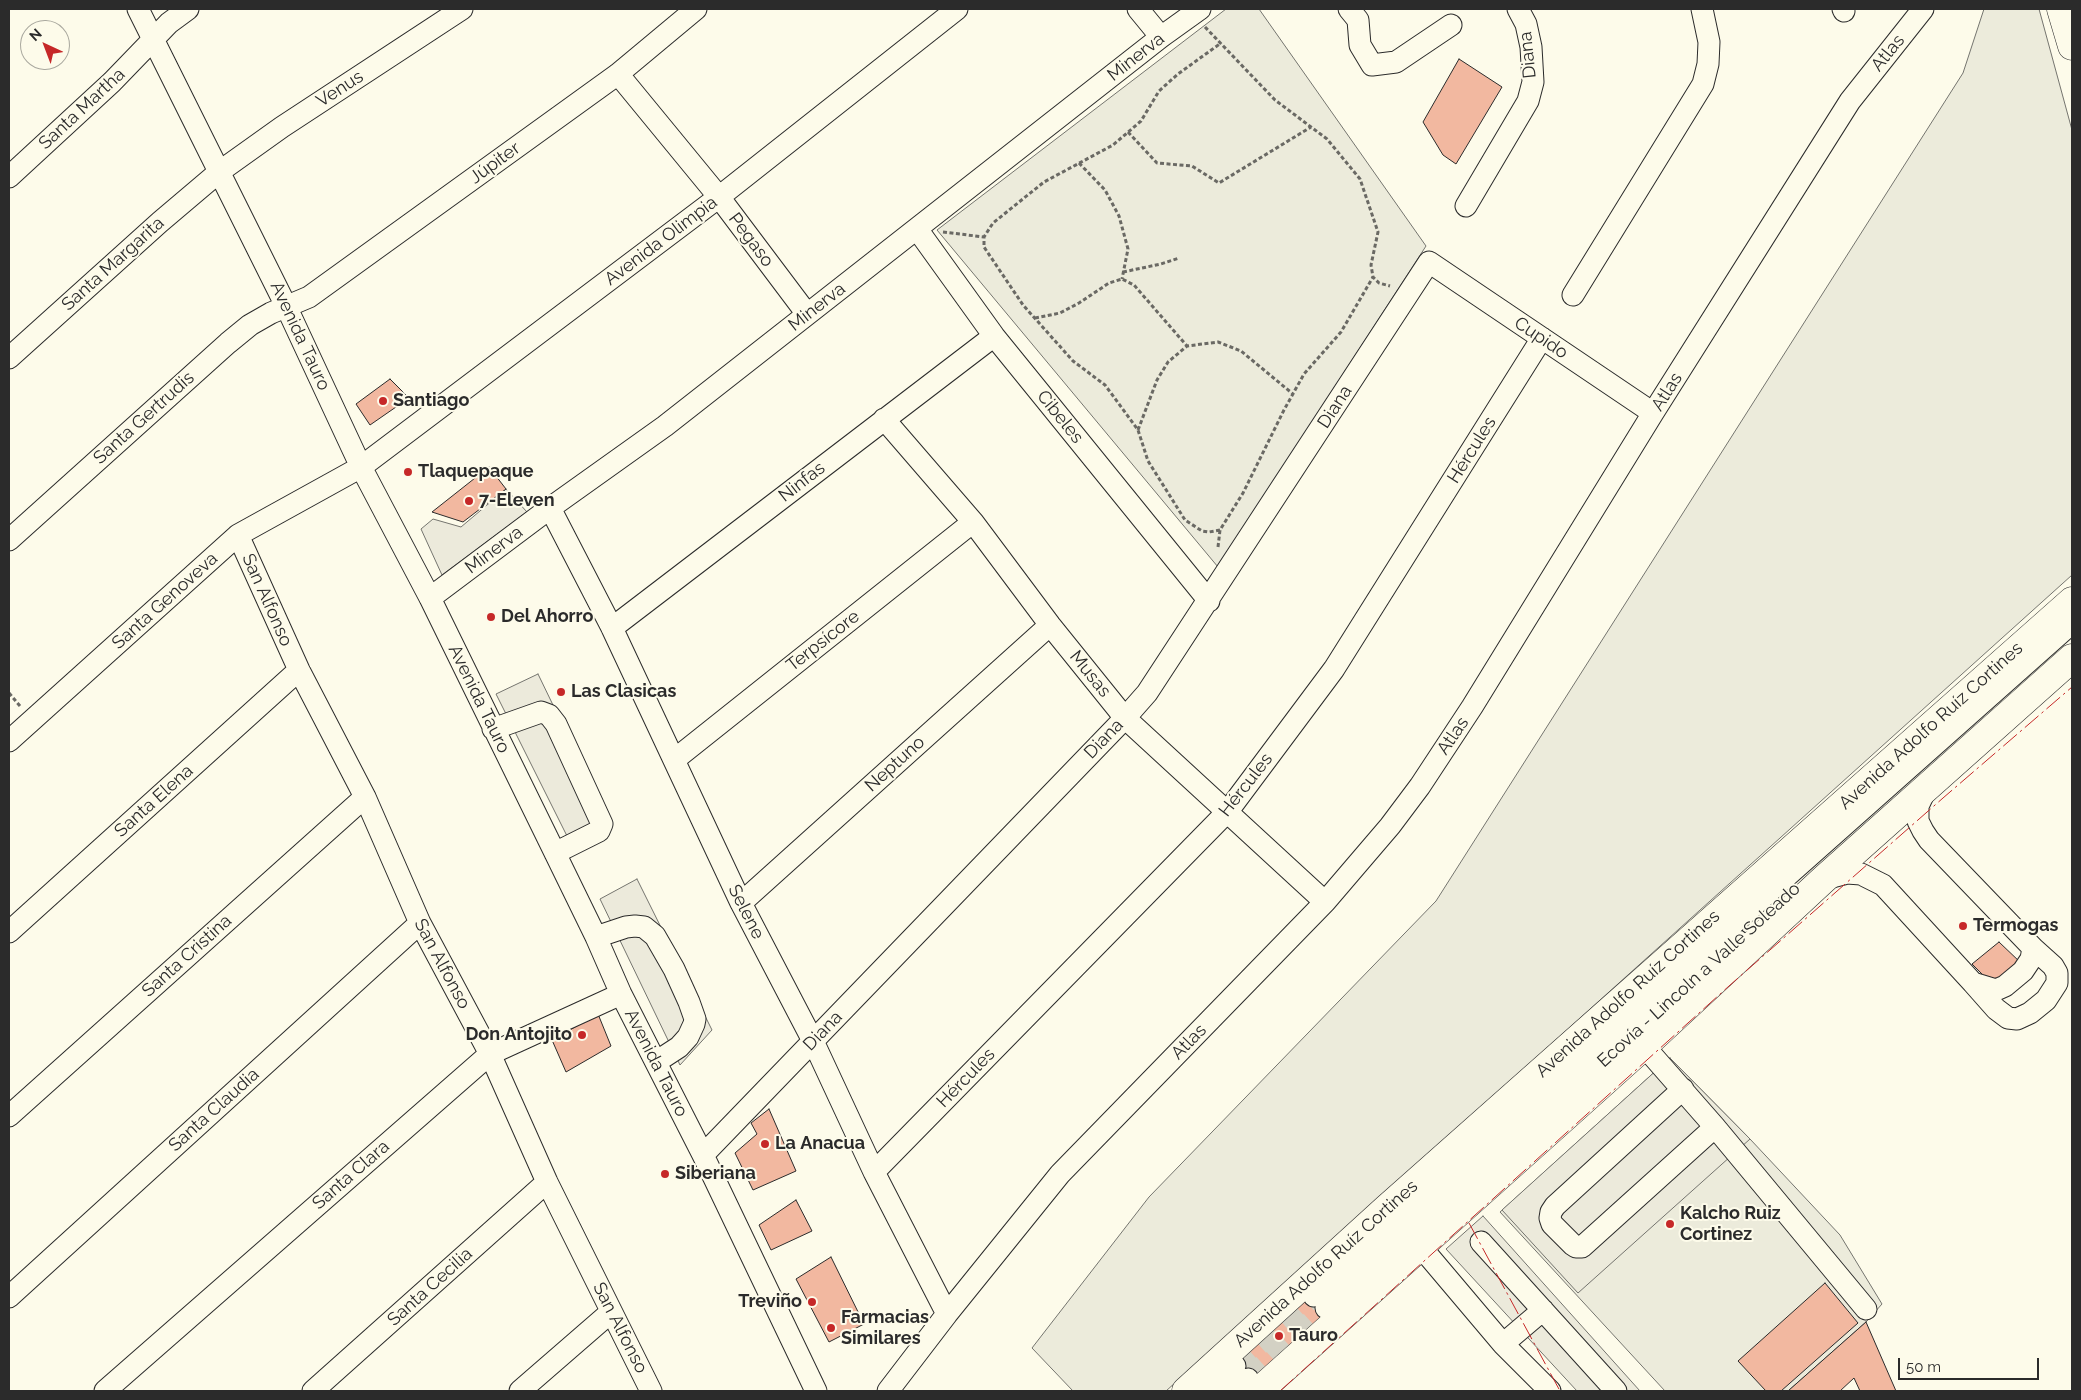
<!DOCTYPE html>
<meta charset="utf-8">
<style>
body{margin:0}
#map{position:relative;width:2081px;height:1400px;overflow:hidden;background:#fdfbea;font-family:Raleway,sans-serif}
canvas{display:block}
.frame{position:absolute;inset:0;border:10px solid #2b2b2b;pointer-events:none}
.north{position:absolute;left:20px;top:20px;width:50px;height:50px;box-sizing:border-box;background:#fdfbea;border:1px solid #a9a89e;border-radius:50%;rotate:317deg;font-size:14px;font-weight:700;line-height:20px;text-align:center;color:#2b2b2b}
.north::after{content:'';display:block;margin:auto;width:18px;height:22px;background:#c62828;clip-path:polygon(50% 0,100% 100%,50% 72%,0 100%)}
.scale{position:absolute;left:1898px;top:1358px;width:141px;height:22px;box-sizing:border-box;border:2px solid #2b2b2b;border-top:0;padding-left:6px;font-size:15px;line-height:18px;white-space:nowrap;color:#2b2b2b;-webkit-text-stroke:4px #fdfbea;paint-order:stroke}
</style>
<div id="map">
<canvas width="2081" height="1400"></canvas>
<div class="frame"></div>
<div class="north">N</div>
<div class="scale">50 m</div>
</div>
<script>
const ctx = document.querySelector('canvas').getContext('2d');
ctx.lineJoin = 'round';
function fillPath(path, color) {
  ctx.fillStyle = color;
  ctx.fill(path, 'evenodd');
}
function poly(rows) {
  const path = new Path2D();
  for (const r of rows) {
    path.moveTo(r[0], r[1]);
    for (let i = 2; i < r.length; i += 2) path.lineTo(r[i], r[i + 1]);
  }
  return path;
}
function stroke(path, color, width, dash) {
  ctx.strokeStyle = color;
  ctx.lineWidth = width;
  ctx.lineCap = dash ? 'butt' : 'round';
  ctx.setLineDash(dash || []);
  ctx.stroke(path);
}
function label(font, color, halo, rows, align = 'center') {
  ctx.font = font + ' Raleway,sans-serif';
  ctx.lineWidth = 4;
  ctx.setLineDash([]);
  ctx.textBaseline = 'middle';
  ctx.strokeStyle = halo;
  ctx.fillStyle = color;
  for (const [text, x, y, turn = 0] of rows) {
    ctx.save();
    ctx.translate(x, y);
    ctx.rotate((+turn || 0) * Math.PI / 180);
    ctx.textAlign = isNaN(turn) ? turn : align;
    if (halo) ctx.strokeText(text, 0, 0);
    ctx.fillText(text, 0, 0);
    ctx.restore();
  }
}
const green = poly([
 [1226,9,1259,9,1426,246,1218,567,937,230,1226,9],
 [1984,9,2039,9,2072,130,2072,575,1166,1391,1073,1391,1032,1348,1149,1197,1436,901,1963,73,1984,9],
 [1670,1058,1750,1139,1840,1235,1882,1304,1866,1322,1788,1391,1665,1391,1500,1212,1670,1058]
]);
const parking = poly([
 [506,489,527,512,442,575,421,529,433,519,461,527,506,489],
 [538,674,611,825,573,848,496,694,538,674],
 [637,879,712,1030,680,1065,600,899,637,879],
 [1670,1058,1750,1139,1578,1293,1502,1210,1670,1058],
 [1483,1216,1640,1391,1577,1391,1446,1249,1483,1216]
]);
const building = poly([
 [1459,59,1502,87,1456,164,1443,155,1423,122,1459,59],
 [390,379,409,398,370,425,356,404,390,379],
 [489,467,506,489,463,522,432,512,489,467],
 [1999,942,2021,963,1995,987,1972,964,1999,942],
 [598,1014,611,1046,566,1072,552,1040,598,1014],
 [769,1109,796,1171,753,1190,735,1153,757,1134,751,1123,769,1109],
 [796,1200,812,1231,771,1250,759,1225,796,1200],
 [831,1257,864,1324,829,1342,796,1279,831,1257],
 [1825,1283,1858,1323,1781,1391,1766,1391,1738,1361,1825,1283],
 [1309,1290,1329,1311,1250,1382,1231,1361,1309,1290],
 [1866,1322,1896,1391,1860,1391,1854,1378,1840,1391,1788,1391,1866,1322]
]);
const minorTunnel = poly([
 [1235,1366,1314,1296],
 [1248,1379,1326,1308]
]);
const path = poly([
 [1205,27,1275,100,1327,139,1360,179,1378,232,1371,265,1373,277,1379,283,1390,286],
 [1128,132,1157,163,1192,166,1219,183,1311,127],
 [1079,163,1105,190,1119,216,1128,249,1122,279],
 [943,232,984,237],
 [1123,272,1161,264,1179,258],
 [1035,318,1060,313,1079,303,1109,283,1122,279,1134,285,1187,346],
 [1138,430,1157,380,1168,362,1187,346,1218,342,1241,351,1293,394],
 [1220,530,1209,532,1202,531,1185,520,1148,461,1138,430,1105,385,1073,361,1023,305,984,247,984,237,993,223,1044,182,1113,145,1141,121,1159,91,1178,74,1221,43],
 [1218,547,1220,530,1243,493,1284,410,1304,374,1341,332,1373,277],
 [9,693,20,706]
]);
const minor = poly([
 [138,9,286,306,361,467,430,598,555,853,596,937,621,994,703,1155,816,1391],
 [1138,9,1161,37],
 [1349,9,1358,20,1360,45,1372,65,1396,62,1451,25],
 [1843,9,1844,11],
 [618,74,719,197,807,314],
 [9,177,112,82,169,23,188,9],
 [1466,206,1528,101,1533,82,1531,47,1526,24,1518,9],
 [917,229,994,336,1209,601],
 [1573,295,1703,84,1708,64,1709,42,1702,9],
 [9,358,160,222,219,172,282,127,462,9],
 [884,419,973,522,1050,625,1125,718,1325,902],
 [550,508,612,628,741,903,813,1041,874,1172,947,1314],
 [238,535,299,670,365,797,420,923,490,1054,547,1182,651,1391],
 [9,540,228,343,250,325,271,313,309,297,618,74,696,9],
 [430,598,550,508,665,426,1161,37,1200,9],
 [612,628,994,336],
 [493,729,541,712,549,715,556,724,602,824,599,831,555,853],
 [9,741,238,535,361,467,719,197,957,9],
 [674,760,973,522],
 [1824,879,1847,873,1861,874,1883,885,1973,983,1996,990,2005,986,2023,971,2031,959,2033,948,1929,840,1923,831,1918,821,1918,806,1927,787],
 [741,903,1050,625],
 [9,932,299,670],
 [596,937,626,927,635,926,644,927,655,936,674,969,689,1002,695,1019,694,1024,688,1037,679,1047,656,1062],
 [1973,983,1996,1009,2008,1018,2017,1019,2030,1013,2046,1000,2057,983,2057,973,2053,966,2033,948],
 [1644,1046,1715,1127,1866,1309],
 [1683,1089,1555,1206,1551,1212,1550,1218,1552,1224,1573,1245,1576,1247,1582,1247,1715,1127],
 [9,1116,365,797],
 [703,1155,1125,718,1147,693,1429,262,1653,413],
 [874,1172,1228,811,1334,669,1542,338],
 [1410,1234,1503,1344,1550,1391],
 [1481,1242,1616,1391],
 [1314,1296,2072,623],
 [9,1297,420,923],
 [1326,1308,1738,941],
 [1503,1344,1543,1310],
 [105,1391,490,1054,621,994],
 [313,1391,547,1182],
 [520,1391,611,1312],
 [888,1391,947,1314,1060,1174,1325,902,1390,826,1420,786,1472,707,1653,413,1850,101,1923,9],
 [1207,1391,1235,1366],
 [1234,1391,1248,1379]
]);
const major = poly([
 [1186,1391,1387,1208,2072,601],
 [1259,1391,1644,1046,1824,879,2072,658]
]);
const highway = poly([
 [2061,9,2072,46]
]);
const power = poly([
 [1469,1223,1560,1391],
 [1280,1391,1729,986,1943,798,2072,687]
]);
const markers = [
 [383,401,5,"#c62828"],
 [408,472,5,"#c62828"],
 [469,501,5,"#c62828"],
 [491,617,5,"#c62828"],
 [561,692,5,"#c62828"],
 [1963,926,5,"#c62828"],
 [582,1035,5,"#c62828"],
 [765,1144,5,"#c62828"],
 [665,1174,5,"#c62828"],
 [1670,1224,5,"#c62828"],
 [812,1302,5,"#c62828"],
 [831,1328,5,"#c62828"],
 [1279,1336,5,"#c62828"]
];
const streetNames = [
 ["Atlas",1888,53,-51],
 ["Diana",1528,55,-96],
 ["Minerva",1136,57,-38],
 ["Venus",340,89,-33],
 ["Santa Martha",82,109,-43],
 ["Júpiter",495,163,-36],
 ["Pegaso",751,240,53],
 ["Avenida Olimpia",661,241,-37],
 ["Santa Margarita",113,264,-42],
 ["Minerva",817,307,-38],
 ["Avenida Tauro",300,336,65],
 ["Cupido",1541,338,34],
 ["Atlas",1667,392,-58],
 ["Diana",1335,407,-57],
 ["Cibeles",1060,417,51],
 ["Santa Gertrudis",144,418,-42],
 ["Hércules",1472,450,-58],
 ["Ninfas",802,482,-38],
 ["Minerva",494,550,-37],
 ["San Alfonso",267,600,66],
 ["Santa Genoveva",165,601,-42],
 ["Terpsícore",823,641,-38],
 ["Musas",1090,674,51],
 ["Avenida Tauro",479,699,64],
 ["Avenida Adolfo Ruíz Cortines",1931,726,-42],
 ["Atlas",1453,736,-56],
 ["Diana",1104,739,-46],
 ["Neptuno",895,764,-42],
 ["Hércules",1246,785,-52],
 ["Santa Elena",154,801,-42],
 ["Selene",746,912,63],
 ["Santa Cristina",187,956,-42],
 ["San Alfonso",442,964,62],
 ["Ecovía - Lincoln a Valle Soleado",1699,975,-42],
 ["Avenida Adolfo Ruíz Cortines",1628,994,-42],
 ["Diana",823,1031,-46],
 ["Atlas",1189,1042,-46],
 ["Avenida Tauro",656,1063,63],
 ["Hércules",966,1078,-46],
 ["Santa Claudia",214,1110,-42],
 ["Santa Clara",351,1175,-41],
 ["Avenida Adolfo Ruíz Cortines",1326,1264,-42],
 ["Santa Cecilia",430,1287,-42],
 ["San Alfonso",620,1328,63]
];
const poiNames = [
 ["Santiago",393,401],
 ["Tlaquepaque",418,472],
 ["7-Eleven",479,501],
 ["Del Ahorro",501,617],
 ["Las Clasicas",571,692],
 ["Termogas",1973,926],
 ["Don Antojito",572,1035,"right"],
 ["La Anacua",775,1144],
 ["Siberiana",675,1174],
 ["Kalcho Ruiz",1680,1214],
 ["Cortinez",1680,1235],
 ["Treviño",802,1302,"right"],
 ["Farmacias",841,1318],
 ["Similares",841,1339],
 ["Tauro",1289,1336]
];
fillPath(green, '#ecebdb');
stroke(green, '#74746e', 1);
fillPath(parking, '#eceadb');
stroke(parking, '#74746e', 1);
fillPath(building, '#f2b8a0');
stroke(building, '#2b2b2b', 1);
stroke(minorTunnel, '#d3d1c4', 21, [21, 11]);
stroke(minor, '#2b2b2b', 23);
stroke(major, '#2b2b2b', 29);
stroke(highway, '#2b2b2b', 29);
stroke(path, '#6a6964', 3, [4, 2.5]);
stroke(minor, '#fdfbea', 21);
stroke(major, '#fdfbea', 28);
stroke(highway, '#fdfbea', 28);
stroke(power, '#c62828', 1, [18, 4, 2.5, 4]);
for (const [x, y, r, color] of markers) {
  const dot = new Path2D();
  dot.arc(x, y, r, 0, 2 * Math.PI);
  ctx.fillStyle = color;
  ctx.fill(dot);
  stroke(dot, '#fdfbea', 2);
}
label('18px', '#2b2b2b', '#fdfbea', streetNames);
label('bold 18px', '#2b2b2b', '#fdfbea', poiNames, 'left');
</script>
